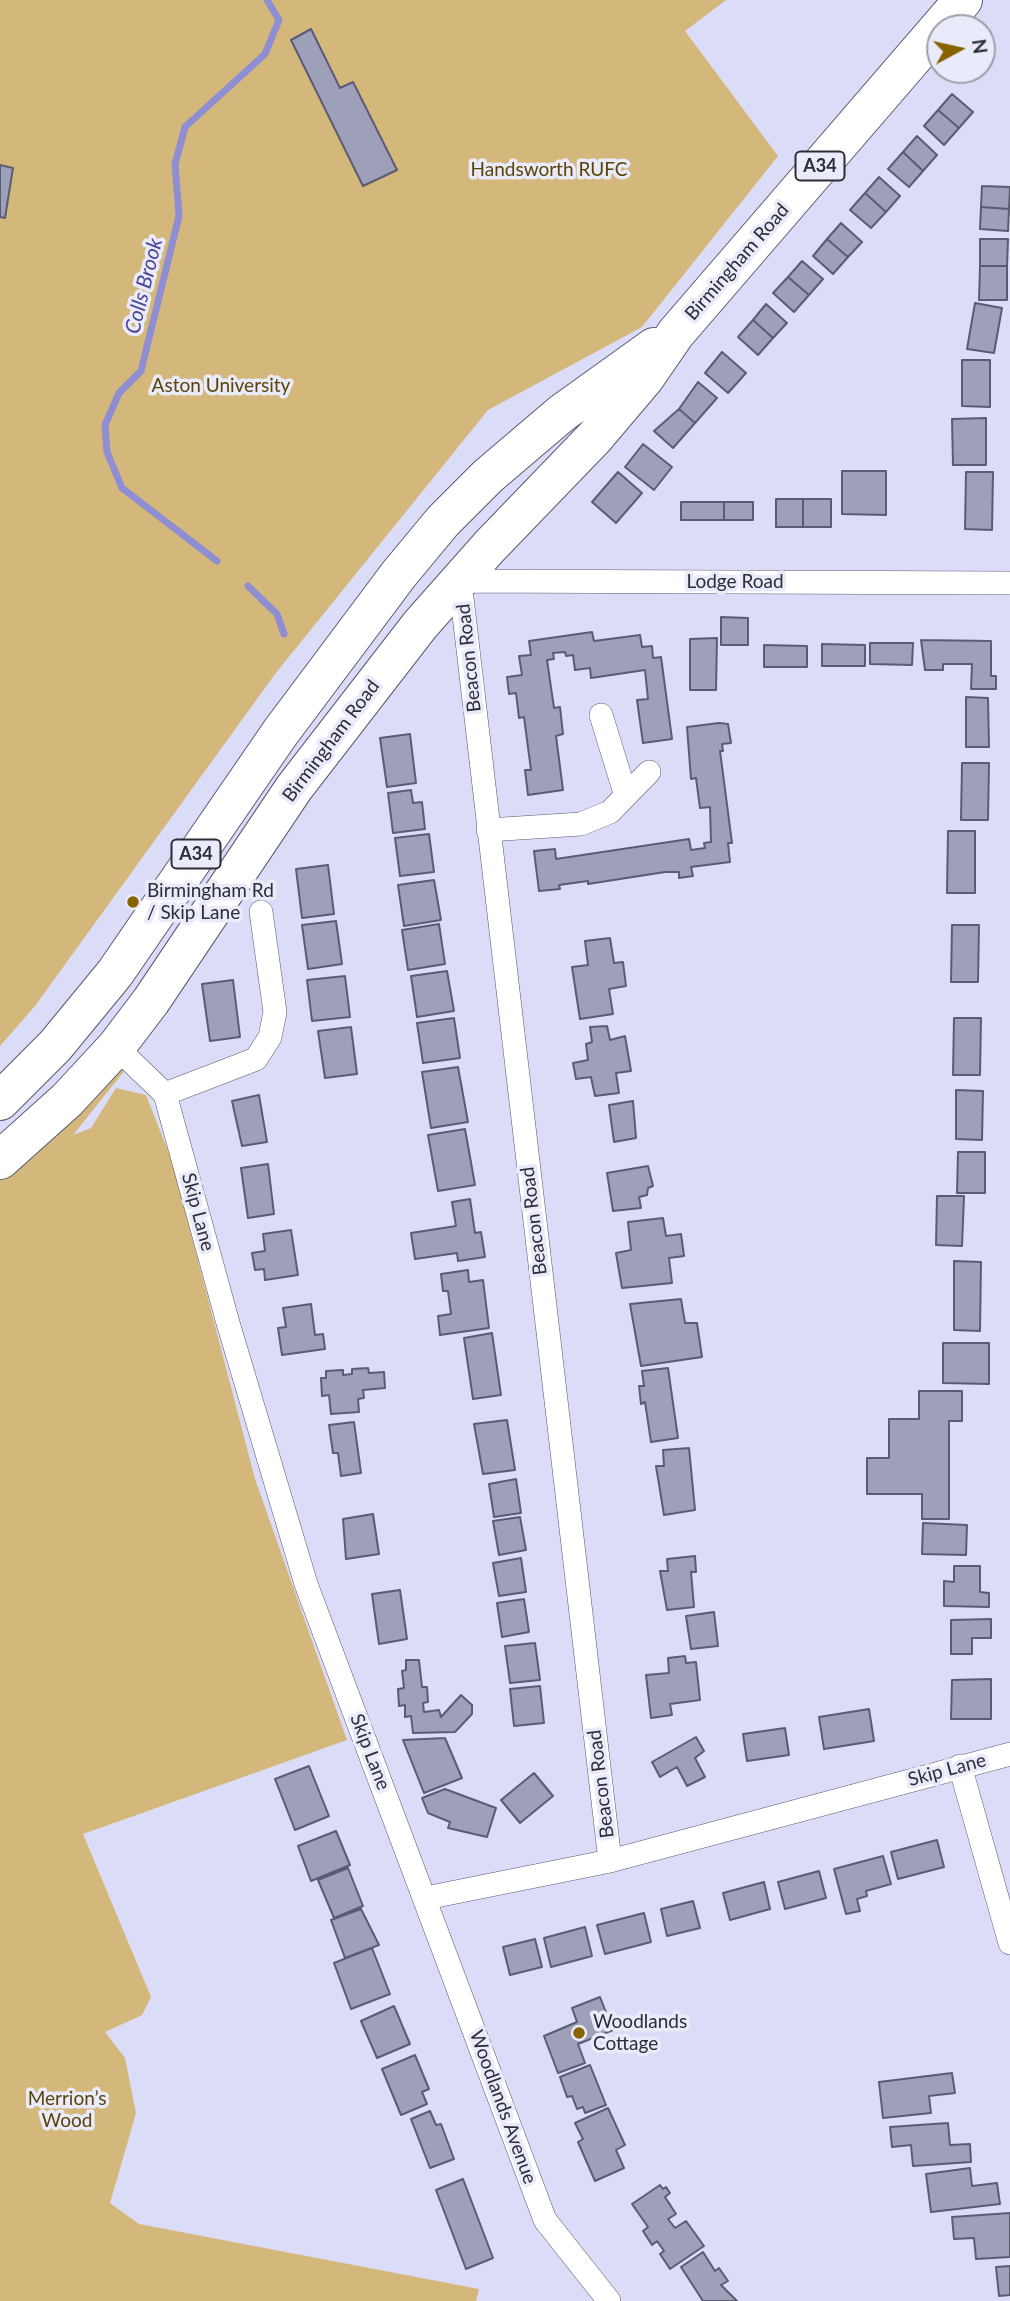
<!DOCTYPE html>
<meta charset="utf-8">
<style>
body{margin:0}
#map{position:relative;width:1010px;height:2301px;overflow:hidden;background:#dbdcf7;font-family:Lato,sans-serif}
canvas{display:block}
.north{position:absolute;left:926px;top:14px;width:70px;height:70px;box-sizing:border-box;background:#e9eafa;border:2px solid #9e9eac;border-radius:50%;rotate:82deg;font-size:19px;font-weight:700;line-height:28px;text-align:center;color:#2d2d37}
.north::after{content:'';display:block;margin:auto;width:24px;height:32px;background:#876400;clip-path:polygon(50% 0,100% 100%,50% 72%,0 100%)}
</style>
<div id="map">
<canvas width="1010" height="2301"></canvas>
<div class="north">N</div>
</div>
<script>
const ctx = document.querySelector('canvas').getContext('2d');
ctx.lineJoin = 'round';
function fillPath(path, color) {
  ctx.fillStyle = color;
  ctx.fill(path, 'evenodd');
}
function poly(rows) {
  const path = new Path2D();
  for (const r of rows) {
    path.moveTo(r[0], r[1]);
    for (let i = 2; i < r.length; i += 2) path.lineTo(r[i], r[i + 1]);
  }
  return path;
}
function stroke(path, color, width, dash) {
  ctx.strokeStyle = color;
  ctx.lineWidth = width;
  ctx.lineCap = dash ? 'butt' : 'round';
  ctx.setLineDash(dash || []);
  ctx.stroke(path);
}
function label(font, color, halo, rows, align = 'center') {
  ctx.font = font + ' Lato,sans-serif';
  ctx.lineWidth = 7;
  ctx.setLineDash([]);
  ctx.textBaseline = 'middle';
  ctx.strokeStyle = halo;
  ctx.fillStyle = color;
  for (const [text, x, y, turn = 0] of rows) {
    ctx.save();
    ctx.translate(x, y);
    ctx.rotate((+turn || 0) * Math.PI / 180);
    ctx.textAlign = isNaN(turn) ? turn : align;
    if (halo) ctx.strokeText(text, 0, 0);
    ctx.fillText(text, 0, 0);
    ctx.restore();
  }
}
const green = poly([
 [0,0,726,0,685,31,778,156,642,327,488,410,275,674,35,1006,0,1046],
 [133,1060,73,1135,91,1128,116,1088,146,1095,172,1161,255,1479,347,1740,83,1834,151,1997,142,2015,105,2032,125,2058,136,2113,110,2203,139,2224,479,2289,476,2301,0,2301,0,1169]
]);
const stream = poly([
 [217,561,122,488,107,452,105,425,119,393,141,371,179,216,175,164,185,127,265,54,279,20,267,0],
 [248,586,277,614,284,634]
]);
const building = poly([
 [311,29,340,88,353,82,397,170,363,186,291,40,311,29],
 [952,94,973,112,959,128,938,110,952,94],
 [938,110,959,128,944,145,924,126,938,110],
 [917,136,937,155,923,171,903,152,917,136],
 [903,152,923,171,909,187,888,169,903,152],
 [0,165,13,168,5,218,0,217,0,165],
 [879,177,900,196,886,212,865,193,879,177],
 [982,186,1010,187,1009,209,981,207,982,186],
 [865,193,886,212,871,228,850,210,865,193],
 [981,207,1009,209,1008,231,980,229,981,207],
 [841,223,862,242,848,257,827,239,841,223],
 [827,239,848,257,833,274,813,256,827,239],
 [980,239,1008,239,1007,266,980,266,980,239],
 [802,261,823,279,809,295,788,277,802,261],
 [980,266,1007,266,1007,300,979,300,980,266],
 [788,277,809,295,794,312,773,293,788,277],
 [975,303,1002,308,994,353,967,349,975,303],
 [766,304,787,323,773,338,753,320,766,304],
 [753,320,773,338,758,355,738,337,753,320],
 [722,352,746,373,728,393,705,373,722,352],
 [962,360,990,360,990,407,962,406,962,360],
 [698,382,717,398,695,423,679,409,698,382],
 [679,409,695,423,673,448,654,431,679,409],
 [986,418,986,465,953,465,952,419,986,418],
 [643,444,672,467,654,490,625,467,643,444],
 [842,471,886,471,886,515,842,514,842,471],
 [618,472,642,493,616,523,592,502,618,472],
 [966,472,993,472,992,530,965,529,966,472],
 [776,499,803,499,803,527,776,527,776,499],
 [803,499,831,499,831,527,803,527,803,499],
 [681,502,724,502,724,520,681,520,681,502],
 [724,502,753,502,753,520,724,520,724,502],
 [721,617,748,618,748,645,721,645,721,617],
 [592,632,594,641,640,635,642,647,652,646,653,658,661,657,672,739,643,743,637,700,648,699,645,670,591,678,590,668,575,670,573,655,566,656,565,652,553,653,554,659,547,660,554,708,560,707,563,734,556,736,563,790,528,795,525,770,531,770,524,717,519,718,516,693,509,694,507,677,522,675,519,656,531,655,529,641,592,632],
 [717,638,716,690,690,690,690,639,717,638],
 [921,640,991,641,991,676,996,676,996,689,971,689,972,664,943,664,943,670,925,670,921,640],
 [870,643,913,643,912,665,870,664,870,643],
 [822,644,865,645,865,666,822,666,822,644],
 [764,645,807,646,807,667,764,667,764,645],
 [966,697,988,698,989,747,966,747,966,697],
 [719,723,728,724,731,743,722,744,723,751,720,751,732,843,728,843,730,862,691,867,693,876,679,878,679,872,665,872,588,884,588,881,559,885,560,889,539,891,534,851,555,849,556,859,689,839,691,850,705,848,704,843,711,842,710,807,700,808,696,778,691,779,687,727,719,723],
 [410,734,416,783,387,787,380,738,410,734],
 [962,763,989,763,988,820,961,820,962,763],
 [411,790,413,803,422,802,425,829,393,833,388,793,411,790],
 [948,831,975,831,975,893,947,893,948,831],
 [429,834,434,872,400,876,395,838,429,834],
 [328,865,334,914,302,918,296,869,328,865],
 [434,880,441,920,404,926,398,885,434,880],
 [336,921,342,964,308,969,302,925,336,921],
 [439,924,445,964,408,970,402,930,439,924],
 [952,925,979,925,978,982,951,982,952,925],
 [610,938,614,963,623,962,626,986,609,989,613,1014,580,1019,572,967,588,965,585,941,610,938],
 [447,971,454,1011,417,1017,411,976,447,971],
 [345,976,350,1017,312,1021,307,980,345,976],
 [233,980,240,1037,210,1041,202,984,233,980],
 [454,1018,460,1058,423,1063,417,1023,454,1018],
 [954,1018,981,1018,980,1075,953,1075,954,1018],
 [607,1026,610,1040,625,1036,631,1071,616,1073,619,1093,595,1096,591,1077,576,1079,573,1063,588,1060,586,1044,592,1042,590,1027,607,1026],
 [351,1027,357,1074,325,1078,318,1031,351,1027],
 [458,1067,468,1122,431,1128,422,1072,458,1067],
 [956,1090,983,1091,982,1140,956,1139,956,1090],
 [259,1095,267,1142,242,1146,232,1101,259,1095],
 [633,1101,636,1138,614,1142,609,1105,633,1101],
 [465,1129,475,1185,438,1191,428,1135,465,1129],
 [958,1152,985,1152,985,1193,957,1193,958,1152],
 [268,1164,274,1214,248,1218,241,1168,268,1164],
 [648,1166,653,1186,648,1188,647,1195,639,1197,641,1208,613,1211,607,1173,648,1166],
 [937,1196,964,1196,962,1246,936,1245,937,1196],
 [470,1199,475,1233,481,1232,485,1257,458,1261,457,1253,415,1259,411,1233,456,1226,452,1202,470,1199],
 [663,1218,666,1236,681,1234,684,1256,669,1258,672,1283,622,1288,616,1253,631,1250,628,1222,663,1218],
 [291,1230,298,1275,265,1280,264,1269,255,1270,252,1253,265,1251,263,1234,291,1230],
 [954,1261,981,1262,980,1331,954,1330,954,1261],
 [468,1270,469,1282,483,1280,489,1328,440,1335,438,1316,451,1314,448,1291,443,1291,441,1274,468,1270],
 [681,1299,685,1323,697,1323,702,1357,641,1366,630,1304,681,1299],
 [311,1304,315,1335,323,1334,325,1349,282,1355,278,1328,286,1327,283,1308,311,1304],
 [492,1333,501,1395,473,1399,464,1338,492,1333],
 [943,1343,989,1343,989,1384,943,1383,943,1343],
 [368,1368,369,1373,384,1372,385,1388,363,1390,364,1398,358,1399,359,1412,331,1414,329,1395,322,1396,321,1378,326,1378,326,1371,343,1370,343,1375,352,1374,352,1369,368,1368],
 [668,1368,678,1438,651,1442,645,1402,641,1404,639,1386,644,1386,642,1371,668,1368],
 [919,1391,962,1391,962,1421,949,1421,949,1519,922,1519,922,1494,867,1494,867,1458,889,1458,889,1419,919,1419,919,1391],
 [507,1420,515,1470,483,1474,474,1424,507,1420],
 [354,1422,361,1473,341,1476,338,1453,333,1453,329,1425,354,1422],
 [689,1448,695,1510,664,1515,656,1466,664,1466,663,1450,689,1448],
 [516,1479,521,1513,494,1517,489,1484,516,1479],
 [373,1514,379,1554,346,1559,343,1519,373,1514],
 [520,1517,526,1550,499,1555,493,1521,520,1517],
 [923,1523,967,1525,966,1555,922,1554,923,1523],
 [695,1556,696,1572,691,1572,694,1607,667,1610,660,1571,668,1571,667,1559,695,1556],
 [521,1558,526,1592,499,1596,493,1563,521,1558],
 [954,1566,980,1566,980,1592,989,1593,989,1607,944,1606,944,1581,954,1582,954,1566],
 [400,1590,407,1639,379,1644,372,1594,400,1590],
 [524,1599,529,1632,502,1637,497,1603,524,1599],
 [714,1612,718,1646,691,1649,686,1616,714,1612],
 [991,1619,991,1638,972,1638,972,1654,951,1654,951,1620,991,1619],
 [535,1643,540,1680,510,1683,505,1646,535,1643],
 [685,1656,686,1663,696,1662,700,1700,670,1704,672,1715,651,1718,646,1675,669,1673,668,1658,685,1656],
 [406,1660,419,1660,422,1687,427,1687,428,1702,423,1703,424,1712,439,1710,441,1717,461,1695,472,1705,472,1714,455,1732,413,1733,411,1716,405,1717,405,1705,399,1706,398,1689,404,1688,402,1671,406,1670,406,1660],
 [991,1679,991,1719,951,1719,952,1680,991,1679],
 [540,1686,544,1723,514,1726,510,1689,540,1686],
 [869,1709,874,1741,824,1749,819,1717,869,1709],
 [785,1728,789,1755,747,1761,743,1734,785,1728],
 [696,1737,704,1751,695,1758,705,1777,687,1786,677,1767,660,1777,652,1762,696,1737],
 [445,1738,462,1778,424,1793,403,1740,445,1738],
 [309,1766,329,1816,295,1830,275,1779,309,1766],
 [534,1773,553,1796,520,1823,501,1800,534,1773],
 [445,1789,496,1808,487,1837,448,1828,450,1822,428,1813,422,1798,445,1789],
 [336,1831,350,1865,311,1881,298,1846,336,1831],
 [937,1840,944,1867,898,1879,891,1852,937,1840],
 [883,1856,891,1884,866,1891,867,1896,857,1899,860,1911,846,1914,834,1869,883,1856],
 [348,1868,363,1906,334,1918,318,1880,348,1868],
 [819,1871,826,1898,785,1909,778,1882,819,1871],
 [764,1882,770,1909,730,1920,723,1893,764,1882],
 [693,1901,700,1928,667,1936,661,1909,693,1901],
 [361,1909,379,1945,345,1958,331,1920,361,1909],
 [644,1913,651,1942,605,1954,597,1925,644,1913],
 [585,1927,592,1956,551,1967,544,1938,585,1927],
 [535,1939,542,1967,510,1975,503,1947,535,1939],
 [372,1948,390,1994,351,2009,334,1963,372,1948],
 [600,1997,613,2030,578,2044,585,2063,558,2073,544,2036,577,2022,572,2008,600,1997],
 [394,2006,410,2044,377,2058,361,2021,394,2006],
 [415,2055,429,2089,422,2092,427,2104,401,2115,382,2069,415,2055],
 [590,2065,606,2105,585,2113,583,2107,577,2109,572,2096,567,2097,560,2077,590,2065],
 [952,2073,955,2093,929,2096,931,2113,883,2118,879,2082,952,2073],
 [608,2108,625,2145,616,2150,624,2168,595,2181,578,2142,583,2139,575,2123,608,2108],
 [430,2111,436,2125,441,2124,454,2159,430,2168,411,2119,430,2111],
 [948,2123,950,2145,970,2144,971,2162,913,2166,911,2145,892,2147,890,2127,948,2123],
 [970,2168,972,2186,997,2183,1000,2204,931,2212,926,2174,970,2168],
 [463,2179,493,2258,466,2269,436,2190,463,2179],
 [660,2185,663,2189,666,2187,670,2193,665,2197,676,2214,668,2219,675,2228,686,2221,704,2246,670,2269,660,2254,664,2251,657,2241,652,2245,643,2231,648,2227,632,2204,660,2185],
 [1010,2213,1010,2257,976,2259,974,2238,954,2239,952,2217,1010,2213],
 [703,2252,715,2271,719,2268,728,2281,721,2285,737,2301,703,2301,681,2267,703,2252],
 [1010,2266,1010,2295,999,2296,996,2267,1010,2266]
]);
const minor = poly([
 [601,715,625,793],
 [488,830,581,824,610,812,649,772],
 [116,1047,165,1094,228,1323,306,1584,545,2220,609,2301],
 [165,1094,256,1059,270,1037,275,1012,261,912],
 [960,1766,1010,1943],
 [610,1861,460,581,1010,583],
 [426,1898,610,1861,1010,1754]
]);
const trunk = poly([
 [0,1101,55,1046,115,973,280,733,399,574,443,521,488,476,562,413,654,347],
 [0,1160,67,1100,116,1047,151,1001,294,788,420,625,489,547,595,437,645,378,676,333,963,0]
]);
const markers = [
 [133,902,7,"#876400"],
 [579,2033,7,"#876400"]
];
const shields = [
 [820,166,49],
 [196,854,49]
];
const shieldNames = [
 ["A34",820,166],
 ["A34",196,854]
];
const parkNames = [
 ["Handsworth RUFC",549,170],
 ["Aston University",221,386],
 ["Merrion’s",67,2099],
 ["Wood",67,2121]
];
const streetNames = [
 ["Birmingham Road",737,262,-49],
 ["Lodge Road",735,582],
 ["Beacon Road",469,658,-96],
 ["Birmingham Road",331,741,-53],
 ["Skip Lane",198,1212,75],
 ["Beacon Road",534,1221,-97],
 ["Skip Lane",370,1752,69],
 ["Skip Lane",947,1770,-15],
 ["Beacon Road",601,1784,-97],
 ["Woodlands Avenue",503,2107,70]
];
const poiNames = [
 ["Birmingham Rd",147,891],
 ["/ Skip Lane",147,913],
 ["Woodlands",593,2022],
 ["Cottage",593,2044]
];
const waterNames = [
 ["Colls Brook",144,286,-76]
];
fillPath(green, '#d4b77b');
stroke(stream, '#8f8ed3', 7);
fillPath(building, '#9e9fb9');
stroke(building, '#5b5c73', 2);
stroke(minor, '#5a5a71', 24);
stroke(trunk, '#5a5a71', 40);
stroke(minor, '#fff', 23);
stroke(trunk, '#fff', 38);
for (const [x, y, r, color] of markers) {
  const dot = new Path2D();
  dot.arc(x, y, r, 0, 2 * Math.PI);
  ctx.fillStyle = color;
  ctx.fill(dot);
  stroke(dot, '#e9eafa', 2.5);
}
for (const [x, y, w] of shields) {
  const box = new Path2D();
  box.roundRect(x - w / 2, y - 14.5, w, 29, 5);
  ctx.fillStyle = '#e9eafa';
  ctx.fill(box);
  stroke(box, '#2d2d37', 2);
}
label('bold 18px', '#2d2d37', null, shieldNames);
label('19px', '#5b4405', '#e9eafa', parkNames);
label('19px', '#2d2d37', '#e9eafa', streetNames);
label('19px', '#2d2d37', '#e9eafa', poiNames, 'left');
label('italic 21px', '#4c4497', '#e9eafa', waterNames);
</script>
